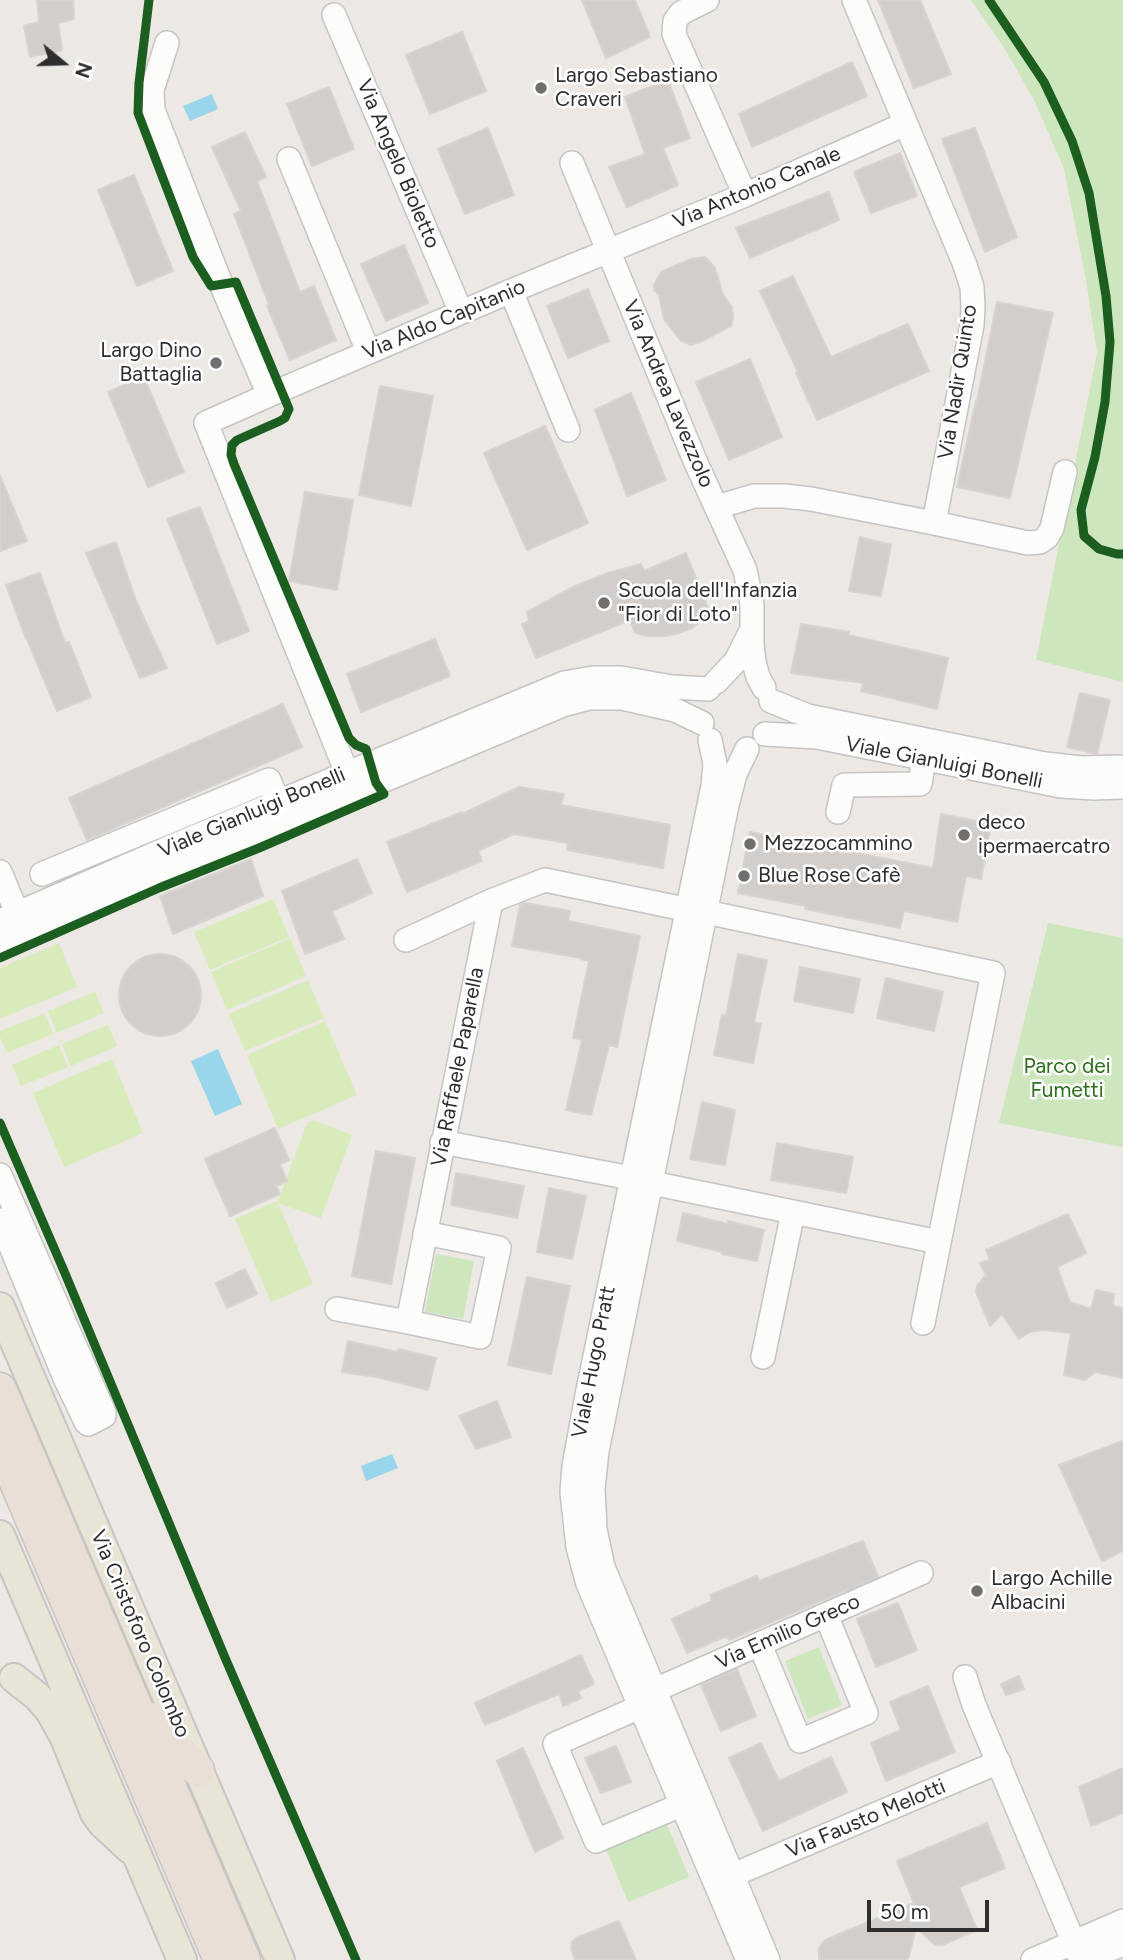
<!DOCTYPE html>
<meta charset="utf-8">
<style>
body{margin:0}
#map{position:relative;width:1123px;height:1960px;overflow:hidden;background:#ece8e4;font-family:Figtree,sans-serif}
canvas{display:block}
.north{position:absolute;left:28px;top:28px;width:70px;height:70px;-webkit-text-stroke:5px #fff;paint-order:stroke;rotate:109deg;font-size:19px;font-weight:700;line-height:28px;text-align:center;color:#2e2e2e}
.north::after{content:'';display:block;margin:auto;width:24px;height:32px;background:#2e2e2e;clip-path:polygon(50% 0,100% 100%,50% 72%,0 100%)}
.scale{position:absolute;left:867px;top:1900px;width:122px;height:32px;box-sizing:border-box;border:4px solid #2e2e2e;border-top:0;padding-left:9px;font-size:21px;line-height:24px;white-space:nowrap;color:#2e2e2e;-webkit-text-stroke:5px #fff;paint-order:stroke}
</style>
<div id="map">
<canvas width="1123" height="1960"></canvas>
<div class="north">N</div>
<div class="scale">50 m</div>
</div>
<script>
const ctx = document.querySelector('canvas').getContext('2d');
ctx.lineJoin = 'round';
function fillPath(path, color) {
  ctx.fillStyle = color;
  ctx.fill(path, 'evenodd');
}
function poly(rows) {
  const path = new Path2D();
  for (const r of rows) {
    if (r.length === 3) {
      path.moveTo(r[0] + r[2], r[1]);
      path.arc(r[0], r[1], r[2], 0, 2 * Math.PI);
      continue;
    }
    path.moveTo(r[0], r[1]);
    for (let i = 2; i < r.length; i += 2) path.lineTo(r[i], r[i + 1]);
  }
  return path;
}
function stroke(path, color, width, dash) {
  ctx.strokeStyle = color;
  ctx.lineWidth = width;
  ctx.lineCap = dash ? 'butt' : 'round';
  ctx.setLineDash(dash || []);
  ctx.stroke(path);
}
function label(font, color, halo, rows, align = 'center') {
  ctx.font = font + ' Figtree,sans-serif';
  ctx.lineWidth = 5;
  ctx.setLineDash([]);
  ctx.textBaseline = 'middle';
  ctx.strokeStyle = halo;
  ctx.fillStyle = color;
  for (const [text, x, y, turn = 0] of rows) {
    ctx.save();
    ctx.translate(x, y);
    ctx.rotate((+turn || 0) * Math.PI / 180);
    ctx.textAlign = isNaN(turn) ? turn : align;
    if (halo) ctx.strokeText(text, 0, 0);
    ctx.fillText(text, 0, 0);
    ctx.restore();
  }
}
const green = poly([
 [971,0,1123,0,1123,682,1036,660,1097,353,1086,280,1064,169,1034,100,1005,49],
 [1048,923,1123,938,1123,1147,999,1123],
 [436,1254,474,1261,463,1319,425,1312],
 [819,1647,842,1705,808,1719,785,1661],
 [666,1822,689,1877,628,1902,605,1847]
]);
const pitch = poly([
 [273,899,289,937,210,970,194,932],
 [290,938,306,976,227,1010,211,972],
 [59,943,77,987,0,1019,0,968],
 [308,980,324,1018,245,1051,229,1014],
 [95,992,104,1013,57,1033,48,1011],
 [45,1013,53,1034,7,1053,0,1037,0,1031],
 [325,1021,357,1095,278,1129,247,1055],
 [108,1025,117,1046,71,1066,62,1044],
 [59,1045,68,1067,21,1086,12,1065],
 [112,1059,143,1133,64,1167,33,1093],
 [313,1120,352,1135,321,1218,278,1203,313,1284,271,1302,235,1219,277,1201,278,1202,307,1123]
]);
const water = poly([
 [212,94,218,109,190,121,183,106],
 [218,1049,242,1104,215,1116,191,1061],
 [392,1454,398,1468,366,1481,361,1466]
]);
const building = poly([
 [37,0,73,0,74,19,58,23,62,50,30,57,24,26,39,22,37,0],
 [582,0,635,0,650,37,606,58,582,0],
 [878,0,920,0,951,74,914,88,878,0],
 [462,32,486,91,430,114,406,55,462,32],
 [852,62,867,96,752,147,739,114,852,62],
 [668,80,690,138,663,148,678,185,627,207,609,167,645,154,625,97,668,80],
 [329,87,354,149,312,166,287,104,329,87],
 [488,128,514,195,465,214,438,149,488,128],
 [975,128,1017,237,985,252,942,139,975,128],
 [245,132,266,177,257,181,300,292,314,286,336,340,290,360,267,306,269,305,234,214,241,211,212,147,245,132],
 [900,153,917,196,871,213,854,172,900,153],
 [134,175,173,271,137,286,98,190,134,175],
 [829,192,839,220,750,258,736,228,829,192],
 [404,245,428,303,386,321,361,264,404,245],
 [705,257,715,268,723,295,732,307,733,317,731,326,700,342,691,345,680,340,664,319,659,295,654,290,654,285,661,272,691,259,705,257],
 [793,276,831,357,908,324,929,371,817,420,796,373,798,372,760,291,793,276],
 [588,289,609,341,568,358,547,306,588,289],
 [997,302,1053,313,1010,498,957,487,976,401,977,401,997,302],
 [750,359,782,437,729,460,696,382,750,359],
 [144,377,184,472,148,487,108,392,144,377],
 [380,386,433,396,411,506,359,495,380,386],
 [631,393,666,480,627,496,595,410,631,393],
 [545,426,588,523,527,550,484,453,545,426],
 [0,476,27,541,0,551,0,476],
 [305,492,353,500,337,590,289,581,305,492],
 [200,507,249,631,217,644,167,519,200,507],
 [860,537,891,545,881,596,849,591,860,537],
 [116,542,136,601,167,668,140,678,86,553,116,542],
 [686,553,710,613,699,623,692,628,675,634,665,636,647,636,635,633,630,620,536,658,522,624,529,621,527,612,575,586,608,573,641,564,644,571,686,553],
 [40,573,65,643,69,642,91,697,57,711,27,639,26,639,6,585,40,573],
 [801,624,849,632,849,635,948,658,937,709,861,691,863,683,791,673,801,624],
 [435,639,450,676,361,712,347,674,435,639],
 [1080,693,1110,700,1097,754,1067,747,1080,693],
 [283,704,302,747,87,840,69,798,283,704],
 [519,787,564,794,561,805,670,825,663,868,567,850,568,843,514,834,478,851,482,861,407,892,387,842,462,812,462,814,519,787],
 [941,814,991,824,981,879,966,876,957,922,904,911,900,928,805,909,806,906,738,893,750,832,933,868,941,814],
 [251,859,263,896,173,934,160,896,251,859],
 [357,859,372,893,332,911,344,939,305,954,282,891,357,859],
 [525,903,570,911,568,921,640,936,617,1047,609,1045,591,1115,566,1110,582,1040,573,1038,589,961,581,959,581,958,512,946,520,905,525,903],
 [738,954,767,960,754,1022,761,1024,753,1063,714,1055,722,1015,726,1016,738,954],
 [160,995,41],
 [800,967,860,979,853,1013,794,1001,800,967],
 [886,978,943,992,934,1031,877,1018,886,978],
 [702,1102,735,1110,725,1165,690,1159,702,1102],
 [275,1128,289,1160,280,1164,287,1181,276,1186,280,1194,230,1216,205,1159,275,1128],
 [777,1143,853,1157,846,1193,771,1180,777,1143],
 [376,1151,415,1158,391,1284,352,1276,376,1151],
 [456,1173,524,1186,517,1218,451,1205,456,1173],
 [549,1188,586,1196,572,1259,537,1252,549,1188],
 [683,1213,728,1224,728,1221,764,1230,757,1261,722,1254,722,1252,677,1241,683,1213],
 [1068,1214,1086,1253,1057,1267,1070,1302,1091,1309,1096,1290,1114,1294,1113,1306,1123,1308,1123,1378,1095,1372,1085,1380,1064,1375,1071,1333,1043,1330,1030,1332,1019,1339,1002,1314,990,1326,976,1292,977,1286,986,1275,980,1263,990,1260,986,1250,1068,1214],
 [245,1269,257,1294,227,1308,216,1283,245,1269],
 [527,1277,570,1286,551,1374,508,1365,527,1277],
 [348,1341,397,1352,398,1349,436,1358,428,1390,377,1377,342,1372,348,1341],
 [497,1401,511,1437,476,1449,459,1416,497,1401],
 [1123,1441,1123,1551,1102,1561,1059,1465,1123,1441],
 [863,1541,878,1577,729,1640,727,1636,687,1653,672,1619,712,1601,710,1595,757,1576,759,1581,863,1541],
 [898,1603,917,1650,876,1667,857,1619,898,1603],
 [581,1655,594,1684,578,1691,581,1698,563,1706,559,1694,485,1725,475,1703,581,1655],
 [737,1669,756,1716,721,1731,701,1685,737,1669],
 [1019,1676,1024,1689,1006,1695,1001,1684,1019,1676],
 [928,1686,955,1752,886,1781,871,1743,901,1730,890,1702,928,1686],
 [761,1743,779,1781,831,1757,847,1792,763,1831,729,1758,761,1743],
 [616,1746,631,1782,601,1793,585,1758,616,1746],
 [523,1748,563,1838,535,1852,497,1761,523,1748],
 [1123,1768,1123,1813,1091,1826,1079,1787,1123,1768],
 [987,1823,1005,1868,959,1887,977,1930,942,1945,935,1945,916,1927,909,1956,907,1960,819,1960,819,1948,825,1940,914,1903,897,1861,987,1823],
 [619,1921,636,1960,575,1960,571,1949,572,1942,578,1937,619,1921]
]);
const minor = poly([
 [707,0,681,13,675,21,674,34,745,195],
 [334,15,461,312],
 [167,43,152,90,153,110,221,284,269,395,206,423,355,793],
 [289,159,368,351],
 [572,163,696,463,745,570,752,604,752,645,754,662,758,677,764,688],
 [511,291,568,430],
 [269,395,511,291,745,195,905,124],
 [717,507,754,496,784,496,811,499,934,523,972,325,973,307,972,287,965,265,854,0],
 [934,523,1028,543,1040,542,1047,537,1052,528,1065,472],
 [716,682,736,661,750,633],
 [771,701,808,716,1045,764,1081,768,1123,767],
 [765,734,817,737,1061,786,1094,788,1123,787],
 [710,740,715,764,713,786,587,1395,574,1466,572,1492,578,1547,588,1584,748,1960],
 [747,749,735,774,727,805,597,1451,593,1489,595,1529,603,1567,768,1960],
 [838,812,844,785,920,784,924,759],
 [0,872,23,927],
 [42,874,269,780,278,801],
 [706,912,993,973,923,1323],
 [0,921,175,845,564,683,593,678,621,678,672,687,708,689],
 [406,940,491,901,545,880,689,910],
 [0,942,563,705,589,698,622,698,675,710,702,723],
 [442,1142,631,1178],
 [0,1175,104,1412,104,1416,88,1424,86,1422,65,1378,0,1220],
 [652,1183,939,1242],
 [337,1309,408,1322,491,901],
 [408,1322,480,1337,499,1248,425,1233],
 [763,1357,793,1212],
 [760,1645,800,1741,866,1713,826,1615],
 [965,1677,974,1705,1081,1960],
 [655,1690,921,1573],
 [640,1707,555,1744,596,1841,681,1805],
 [733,1875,999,1762],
 [1033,1960,1123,1921],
 [1084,1960,1123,1944]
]);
const major = poly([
 [0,1307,280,1960],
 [0,1535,182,1960],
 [14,1678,38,1697,50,1711,65,1738,95,1813,102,1823,130,1849]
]);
const highway = poly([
 [0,1389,244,1960],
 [0,1445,220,1960],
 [152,1719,163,1736,198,1770]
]);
const cycleway = poly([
 [989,0,1044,82,1072,141,1089,193,1106,296,1110,342,1105,402,1095,457,1081,510,1084,536,1099,549,1117,554,1123,554],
 [0,958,159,888,259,848,384,794,376,783,366,749,356,745,349,738,234,464,231,455,232,445,237,440,280,421,285,418,289,409,236,282,211,286,193,257,138,113,139,83,149,0],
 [0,1123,64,1271,226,1660,356,1960]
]);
const markers = [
 [541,88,7,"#706f6e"],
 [216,363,7,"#706f6e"],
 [604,603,7,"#706f6e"],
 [964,835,7,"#706f6e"],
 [750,844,7,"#706f6e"],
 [744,876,7,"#706f6e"],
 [977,1591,7,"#706f6e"]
];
const poiNames = [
 ["Largo Sebastiano",555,76],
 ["Craveri",555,100],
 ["Largo Dino",202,351,"right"],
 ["Battaglia",202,375,"right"],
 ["Scuola dell'Infanzia",618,591],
 ["\"Fior di Loto\"",618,615],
 ["deco",978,823],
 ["ipermaercatro",978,847],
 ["Mezzocammino",764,844],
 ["Blue Rose Cafè",758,876],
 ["Largo Achille",991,1579],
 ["Albacini",991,1603]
];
const streetNames = [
 ["Via Angelo Bioletto",398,164,67],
 ["Via Antonio Canale",757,188,-23],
 ["Via Aldo Capitanio",444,320,-23],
 ["Via Nadir Quinto",958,382,-81],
 ["Via Andrea Lavezzolo",668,394,67],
 ["Viale Gianluigi Bonelli",944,763,11],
 ["Viale Gianluigi Bonelli",252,813,-23],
 ["Via Raffaele Paparella",458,1067,-79],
 ["Viale Hugo Pratt",594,1362,-79],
 ["Via Emilio Greco",788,1632,-24],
 ["Via Cristoforo Colombo",140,1634,67],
 ["Via Fausto Melotti",866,1819,-23]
];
const parkNames = [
 ["Parco dei",1067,1067],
 ["Fumetti",1067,1091]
];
fillPath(green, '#cee6be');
fillPath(pitch, '#d9eabb');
fillPath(water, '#99d6ec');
fillPath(building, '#d1cecb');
stroke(building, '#d7d4d0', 2);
stroke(minor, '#c5c4c5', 26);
stroke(major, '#c6c5c4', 32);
stroke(highway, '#c6c5c4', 35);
stroke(minor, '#fcfcfb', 23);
stroke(major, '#e8e4d6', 28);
stroke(highway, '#eadfd6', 32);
stroke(cycleway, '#1b5e20', 9);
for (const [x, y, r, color] of markers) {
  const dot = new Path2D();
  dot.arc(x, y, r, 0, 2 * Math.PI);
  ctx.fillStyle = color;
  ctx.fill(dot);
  stroke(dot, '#fff', 2.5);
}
label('21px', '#2e2e2e', '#fff', poiNames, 'left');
label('21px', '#2e2e2e', '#fff', streetNames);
label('21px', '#2c6e1b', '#fff', parkNames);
</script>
